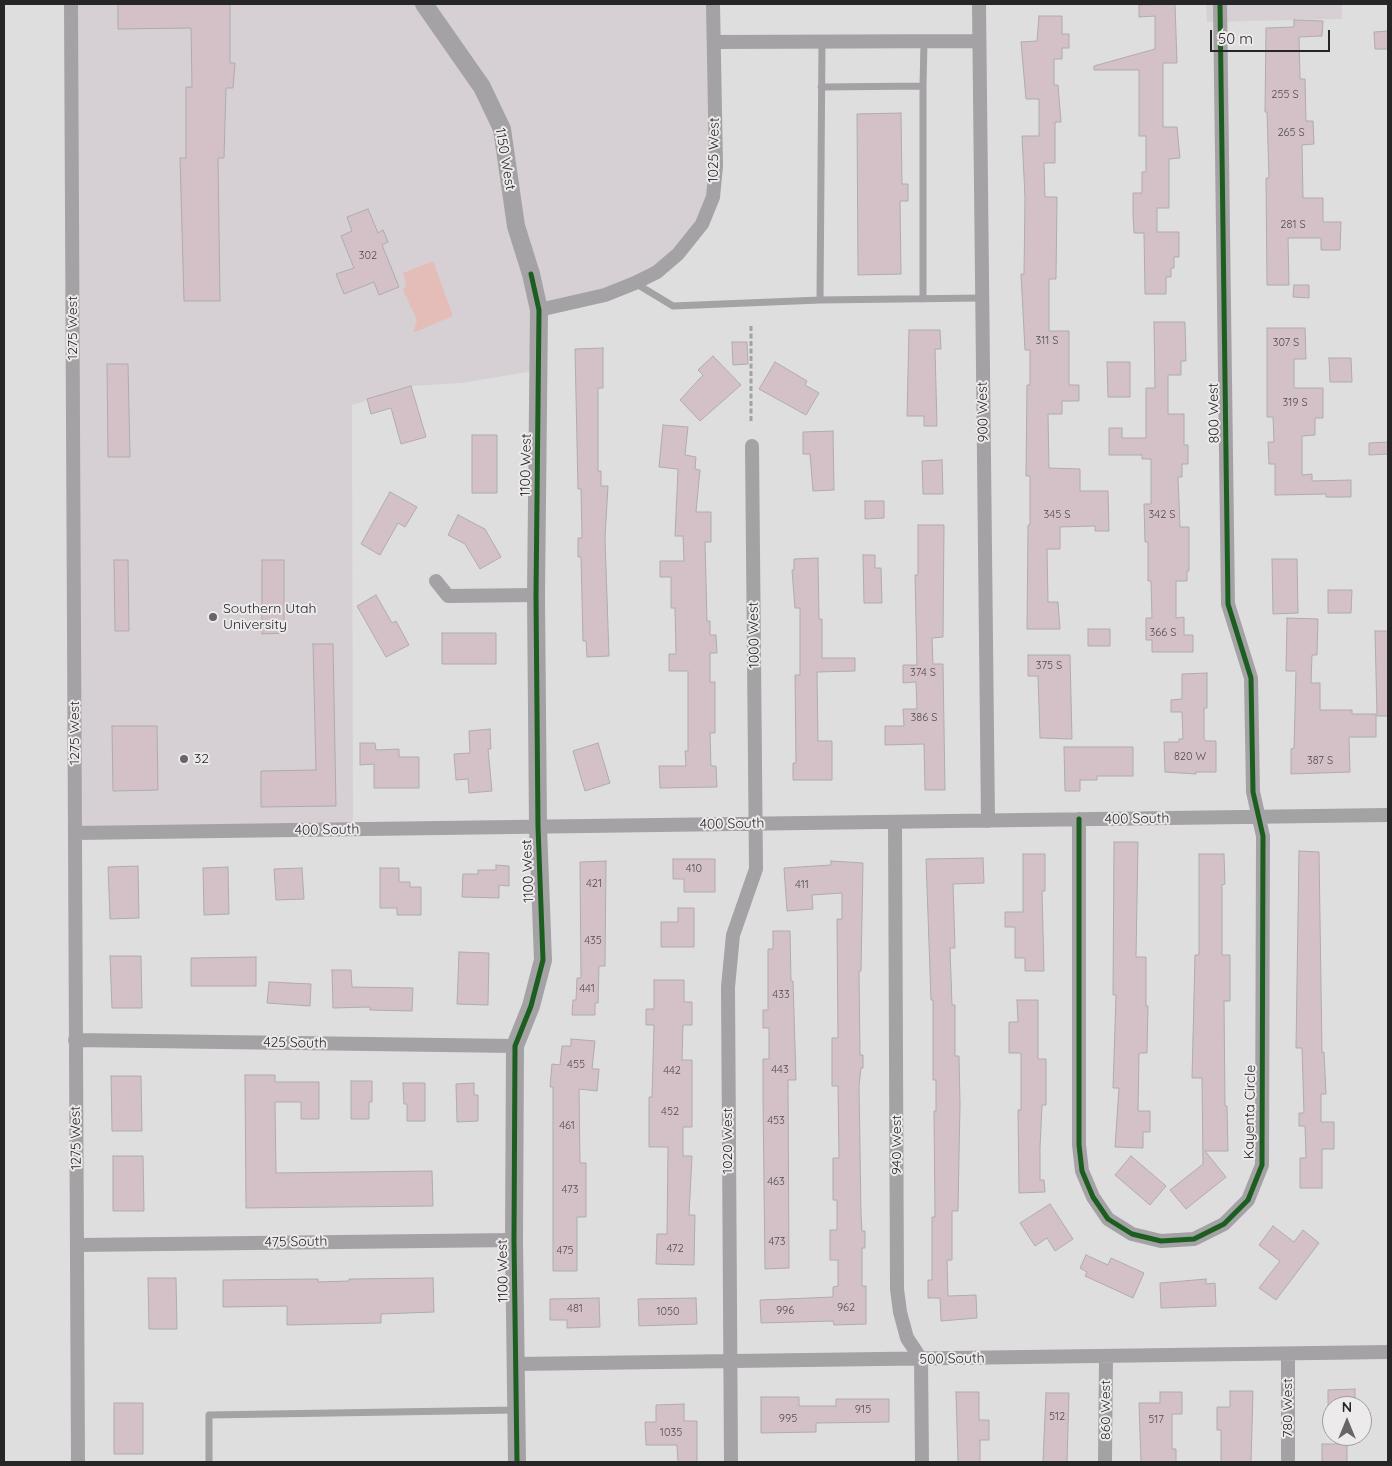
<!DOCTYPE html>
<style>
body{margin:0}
#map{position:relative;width:1392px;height:1466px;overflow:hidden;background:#dfdedf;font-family:Quicksand,sans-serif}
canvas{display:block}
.frame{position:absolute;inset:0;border:5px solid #272627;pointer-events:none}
.north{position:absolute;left:1322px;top:1396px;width:50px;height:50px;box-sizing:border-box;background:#edeaec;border:1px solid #9e9c9d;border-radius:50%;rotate:0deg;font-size:14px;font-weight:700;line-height:20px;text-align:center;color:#272627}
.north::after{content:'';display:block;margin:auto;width:18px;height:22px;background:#676667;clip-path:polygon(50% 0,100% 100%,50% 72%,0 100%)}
.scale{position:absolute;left:1210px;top:30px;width:120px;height:22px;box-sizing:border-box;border:2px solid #272627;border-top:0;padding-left:6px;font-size:15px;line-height:18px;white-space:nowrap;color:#272627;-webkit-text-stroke:4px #edeaec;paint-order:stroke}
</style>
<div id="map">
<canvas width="1392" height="1466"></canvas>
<div class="frame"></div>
<div class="north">N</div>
<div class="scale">50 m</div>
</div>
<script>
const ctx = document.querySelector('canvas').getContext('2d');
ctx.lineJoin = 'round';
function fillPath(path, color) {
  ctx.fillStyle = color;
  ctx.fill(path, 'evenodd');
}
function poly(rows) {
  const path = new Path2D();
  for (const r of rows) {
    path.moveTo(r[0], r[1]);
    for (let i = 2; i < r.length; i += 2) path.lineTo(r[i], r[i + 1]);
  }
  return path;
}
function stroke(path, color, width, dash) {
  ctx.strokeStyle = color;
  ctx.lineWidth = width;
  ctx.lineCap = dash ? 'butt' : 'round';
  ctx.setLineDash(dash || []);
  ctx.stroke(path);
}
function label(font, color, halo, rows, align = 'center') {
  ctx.font = font + ' Quicksand,sans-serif';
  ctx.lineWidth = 4;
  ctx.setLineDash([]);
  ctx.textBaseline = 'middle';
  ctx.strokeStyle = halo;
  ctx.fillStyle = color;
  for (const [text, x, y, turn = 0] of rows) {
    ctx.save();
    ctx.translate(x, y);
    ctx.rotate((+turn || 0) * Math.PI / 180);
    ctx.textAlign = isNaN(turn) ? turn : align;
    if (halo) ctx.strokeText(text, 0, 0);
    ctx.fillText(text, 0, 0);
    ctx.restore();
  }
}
const built = poly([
 [71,4,713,4,716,166,702,224,657,272,539,310,539,370,462,383,411,386,352,405,353,830,75,833],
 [1206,4,1342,4,1342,19,1207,22]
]);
const green = poly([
 [433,261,453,316,413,333,417,320,403,290,406,286,403,273]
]);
const building = poly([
 [118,4,230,4,230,63,235,63,233,88,226,88,224,158,218,158,220,301,184,301,180,158,186,158,186,87,192,87,191,28,118,29,118,4],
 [1175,4,1177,63,1163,63,1163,127,1177,127,1180,158,1169,159,1169,208,1157,208,1157,232,1179,232,1179,257,1174,257,1174,268,1171,268,1171,277,1166,277,1166,294,1145,294,1144,233,1134,233,1133,215,1133,193,1142,193,1142,172,1146,172,1146,136,1139,136,1139,70,1094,70,1094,66,1155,49,1155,16,1139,17,1139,5,1175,4],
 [1039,16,1062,16,1062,34,1069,34,1069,48,1062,48,1062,59,1054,59,1054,85,1058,85,1061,122,1055,122,1055,163,1044,163,1045,197,1057,197,1056,279,1049,279,1049,331,1069,331,1069,385,1079,385,1079,401,1062,401,1062,414,1048,414,1049,468,1080,469,1080,491,1108,491,1109,531,1095,531,1095,526,1060,527,1060,549,1047,549,1048,602,1058,602,1060,629,1027,629,1028,525,1030,525,1030,476,1026,476,1027,385,1030,385,1030,350,1025,350,1021,274,1024,274,1025,197,1022,136,1039,136,1039,99,1026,99,1021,42,1037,41,1039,16],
 [1294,20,1323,21,1322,36,1299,37,1300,79,1305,79,1306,121,1313,121,1314,144,1302,145,1303,198,1323,198,1323,222,1341,222,1340,250,1321,250,1321,238,1288,238,1289,285,1267,285,1266,178,1269,178,1267,112,1265,112,1266,28,1294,27,1294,20],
 [1388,31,1388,49,1375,49,1374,32,1388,31],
 [901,113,902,184,908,184,908,201,900,201,901,274,858,275,857,114,901,113],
 [368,209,378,233,383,230,388,242,382,245,399,287,379,295,374,282,344,294,336,274,354,268,341,236,352,231,347,217,368,209],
 [1294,285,1309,285,1309,298,1293,297,1294,285],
 [1154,322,1185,322,1186,361,1181,361,1181,375,1168,375,1168,414,1184,414,1184,445,1188,445,1188,464,1182,464,1182,477,1178,477,1180,527,1189,527,1189,571,1187,571,1187,581,1176,581,1176,618,1184,617,1184,635,1193,635,1193,652,1152,652,1152,640,1146,640,1146,618,1152,618,1151,581,1148,581,1148,542,1145,542,1144,504,1151,504,1151,459,1142,459,1142,455,1109,455,1109,428,1122,428,1122,438,1146,438,1146,388,1155,388,1154,322],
 [1267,328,1305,328,1306,359,1294,359,1294,388,1323,388,1323,418,1315,418,1315,435,1302,436,1302,475,1312,474,1312,481,1351,480,1351,497,1326,497,1326,494,1275,495,1275,464,1269,464,1268,442,1274,442,1273,417,1267,417,1267,328],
 [909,330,940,330,941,349,935,349,937,426,924,426,924,416,907,416,909,330],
 [732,342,747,342,748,364,733,365,732,342],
 [603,348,603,388,598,388,598,471,601,471,601,486,608,486,605,538,609,656,587,657,586,641,583,641,581,557,578,557,578,538,582,538,581,489,578,489,575,349,603,348],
 [713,356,741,385,700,421,680,400,703,375,698,370,713,356],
 [1329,358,1351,358,1352,382,1330,382,1329,358],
 [775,362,807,381,805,385,819,393,806,415,759,389,775,362],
 [1107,362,1130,362,1130,397,1108,397,1107,362],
 [107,364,128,364,130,457,108,457,107,364],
 [411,386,426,437,401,444,391,408,371,414,367,399,411,386],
 [663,425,688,427,685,455,696,457,695,469,700,470,696,512,711,512,711,542,705,542,707,621,710,621,710,635,716,635,717,653,710,653,710,682,715,682,715,733,710,733,711,766,716,766,717,787,660,788,659,766,686,766,685,751,688,751,688,671,669,671,669,654,676,654,675,608,671,608,671,577,660,577,660,561,684,561,683,536,675,536,678,469,659,467,663,425],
 [833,431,834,490,813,491,810,454,803,454,803,432,833,431],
 [472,435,497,435,497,493,472,493,472,435],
 [1388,442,1388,454,1369,455,1369,443,1388,442],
 [942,460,943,494,923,494,922,461,942,460],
 [390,492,417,507,405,527,398,523,380,555,361,544,390,492],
 [865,501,884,501,884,518,865,519,865,501],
 [458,515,485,529,501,557,480,569,465,544,448,535,458,515],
 [918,525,944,525,943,637,932,638,933,664,943,664,945,790,925,790,924,744,885,745,885,726,904,726,903,709,917,709,916,682,903,683,903,665,917,665,915,575,918,575,918,525],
 [863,555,875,555,875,568,881,568,882,603,864,603,863,555],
 [818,558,819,619,822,619,822,658,855,658,855,671,817,672,818,741,832,741,832,780,793,780,793,763,796,763,795,675,800,675,800,608,795,608,792,570,794,570,794,559,818,558],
 [1272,559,1297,559,1298,613,1273,614,1272,559],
 [114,560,128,560,129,631,115,631,114,560],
 [262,560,284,560,284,633,262,634,262,560],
 [1328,590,1352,590,1351,613,1328,613,1328,590],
 [376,595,392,623,396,621,409,645,386,657,357,606,376,595],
 [1287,618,1318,619,1317,655,1312,655,1311,683,1320,683,1320,710,1352,710,1352,714,1376,714,1376,737,1349,737,1350,772,1291,774,1291,749,1294,748,1296,671,1286,671,1287,618],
 [1088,629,1110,629,1110,646,1088,646,1088,629],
 [1375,631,1388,631,1388,716,1377,716,1375,631],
 [442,633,496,633,496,664,442,664,442,633],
 [313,644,333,644,336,806,261,807,261,771,316,770,313,644],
 [1028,655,1070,655,1072,739,1040,738,1038,676,1028,676,1028,655],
 [1207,673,1207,708,1204,708,1204,739,1206,741,1216,741,1216,772,1196,772,1196,774,1165,772,1164,742,1179,742,1179,739,1183,739,1182,712,1171,712,1171,700,1182,699,1182,674,1207,673],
 [112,726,157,726,158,790,113,791,112,726],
 [490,729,491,749,488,749,492,791,469,793,468,779,456,780,454,754,470,753,469,731,490,729],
 [360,743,375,743,376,750,399,749,399,757,419,757,419,788,374,788,374,764,360,765,360,743],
 [598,743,610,783,585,791,573,751,598,743],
 [1064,747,1133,747,1133,776,1097,776,1097,780,1080,780,1080,791,1065,791,1064,747],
 [1114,842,1138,842,1136,957,1146,957,1146,1006,1148,1006,1147,1053,1139,1053,1138,1111,1150,1111,1150,1132,1143,1132,1143,1148,1115,1147,1119,1088,1113,1088,1116,995,1113,995,1114,842],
 [1299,851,1319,852,1322,1053,1324,1052,1326,1094,1321,1094,1321,1122,1334,1122,1334,1149,1322,1149,1322,1188,1300,1188,1300,1158,1306,1158,1305,1126,1299,1126,1299,1113,1304,1113,1302,1048,1296,1048,1299,851],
 [1023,854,1045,854,1045,891,1042,891,1044,971,1025,971,1025,958,1015,958,1015,927,1005,927,1005,912,1023,912,1023,854],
 [1199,854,1224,854,1225,884,1222,885,1222,955,1230,955,1230,1001,1224,1001,1225,1106,1227,1106,1228,1151,1205,1151,1226,1177,1186,1209,1170,1190,1203,1164,1202,1078,1192,1078,1195,955,1199,955,1199,854],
 [983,858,984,883,953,884,955,948,950,948,952,1005,955,1005,955,1056,959,1056,960,1104,958,1211,952,1211,952,1260,947,1260,948,1296,976,1295,977,1318,941,1321,940,1298,928,1298,928,1280,932,1280,932,1217,935,1217,934,1111,936,1111,936,1080,933,1080,933,1000,931,1000,926,859,983,858],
 [673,859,715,859,715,892,684,892,684,879,673,879,673,859],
 [606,861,605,966,599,966,598,1003,595,1003,595,1015,572,1015,573,1000,576,1000,577,978,581,978,580,862,606,861],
 [831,861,863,863,861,971,859,971,860,1055,863,1055,863,1068,861,1068,859,1086,861,1213,862,1231,865,1231,865,1248,862,1248,862,1286,866,1286,866,1324,834,1325,833,1321,761,1323,760,1300,833,1297,833,1287,838,1286,838,1260,830,1260,830,1230,837,1230,837,1200,833,1200,833,1158,839,1158,838,1086,832,1086,832,1038,838,1038,837,919,842,919,842,893,812,895,813,909,787,911,784,868,831,865,831,861],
 [496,865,509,866,509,886,499,885,499,898,462,897,463,874,478,874,478,870,496,870,496,865],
 [138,866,139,918,110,919,108,867,138,866],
 [228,867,229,914,204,915,203,868,228,867],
 [302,868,304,899,276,900,274,869,302,868],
 [380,868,399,868,399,882,410,882,410,887,421,887,421,915,397,915,397,908,380,908,380,868],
 [678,908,694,908,694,947,661,947,661,922,678,922,678,908],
 [773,931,790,931,791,981,793,981,796,1080,788,1080,789,1268,765,1269,763,1099,763,1059,769,1059,769,1028,763,1028,763,1010,768,1010,768,949,773,949,773,931],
 [459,952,489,953,488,1005,457,1004,459,952],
 [110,956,141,956,142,1008,112,1008,110,956],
 [256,957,256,986,191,986,191,958,256,957],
 [332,970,351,970,352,987,413,988,412,1011,370,1010,370,1007,333,1008,332,970],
 [654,980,684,980,684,1002,692,1002,692,1025,683,1025,682,1060,692,1060,692,1127,683,1127,683,1156,692,1156,689,1215,695,1215,694,1265,656,1264,657,1234,667,1234,668,1147,649,1147,649,1097,652,1097,654,1025,646,1025,646,1009,654,1009,654,980],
 [269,982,311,984,310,1006,267,1003,269,982],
 [1017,1000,1038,1000,1038,1059,1046,1059,1046,1105,1042,1105,1040,1148,1040,1180,1044,1180,1045,1192,1019,1193,1018,1110,1021,1110,1021,1053,1009,1053,1009,1022,1018,1022,1017,1000],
 [571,1039,595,1041,592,1069,599,1069,597,1091,579,1089,580,1163,586,1163,586,1217,577,1217,577,1271,553,1271,553,1087,550,1087,552,1064,560,1065,562,1046,571,1046,571,1039],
 [245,1075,275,1075,275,1082,319,1082,319,1119,301,1119,301,1102,275,1102,276,1173,432,1171,433,1206,246,1208,245,1075],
 [111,1076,141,1076,142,1131,112,1131,111,1076],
 [351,1081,372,1081,372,1102,369,1102,369,1119,351,1119,351,1081],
 [403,1083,425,1083,425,1121,407,1121,407,1104,404,1104,403,1083],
 [474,1083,474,1095,478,1095,478,1121,457,1122,456,1084,474,1083],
 [113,1156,143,1156,144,1211,113,1211,113,1156],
 [1131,1156,1166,1186,1150,1205,1115,1175,1131,1156],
 [1050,1204,1073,1239,1055,1251,1047,1238,1035,1246,1020,1223,1050,1204],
 [1273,1226,1294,1242,1303,1230,1319,1243,1276,1300,1259,1288,1280,1261,1259,1245,1273,1226],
 [1086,1255,1108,1265,1111,1258,1144,1273,1133,1298,1085,1276,1087,1272,1080,1268,1086,1255],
 [148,1278,176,1278,177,1329,149,1329,148,1278],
 [433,1278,434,1312,381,1314,381,1323,287,1325,287,1306,223,1307,223,1280,318,1279,318,1282,349,1281,349,1279,433,1278],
 [1206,1279,1206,1284,1215,1283,1216,1306,1161,1308,1160,1283,1206,1279],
 [599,1298,600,1327,567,1328,567,1320,550,1320,550,1299,599,1298],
 [696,1298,697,1324,639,1326,638,1299,696,1298],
 [1355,1389,1355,1406,1328,1406,1328,1390,1355,1389],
 [1230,1391,1253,1391,1251,1462,1221,1462,1221,1430,1217,1430,1217,1407,1230,1407,1230,1391],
 [956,1392,979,1392,979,1420,989,1420,989,1440,980,1440,980,1462,958,1462,956,1392],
 [1160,1392,1182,1392,1182,1414,1172,1414,1172,1449,1176,1449,1176,1462,1141,1462,1139,1403,1160,1403,1160,1392],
 [1046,1393,1069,1393,1067,1462,1043,1462,1046,1393],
 [761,1397,799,1397,799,1406,836,1406,836,1399,889,1399,889,1422,816,1423,816,1432,761,1433,761,1397],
 [114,1403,143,1403,143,1454,114,1454,114,1403],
 [684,1404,684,1421,697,1421,697,1462,678,1462,677,1445,646,1445,645,1422,656,1422,656,1405,684,1404],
 [1322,1444,1347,1444,1347,1462,1322,1462,1322,1444]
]);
const path = poly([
 [751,326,751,423]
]);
const service = poly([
 [822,42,820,300,981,298],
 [923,86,924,42],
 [821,87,923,86,923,299],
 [635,283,673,306,820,300],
 [209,1462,209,1415,516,1410]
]);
const minor = poly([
 [71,4,78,1462],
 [979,4,988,821],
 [714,42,979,41],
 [539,310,605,295,635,283,657,272,678,254,702,224,713,197,716,166,713,4],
 [436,581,448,596,536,595],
 [1079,819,1079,1145,1082,1171,1093,1197,1108,1219,1132,1234,1161,1241,1194,1239,1224,1224,1248,1200,1262,1165,1263,836,1253,792,1251,678,1228,604,1220,4],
 [895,822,897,1289,900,1312,907,1338,921,1359,922,1462],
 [75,833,1388,815],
 [75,1040,515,1046],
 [78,1245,514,1240],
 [1288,1354,1288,1462],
 [516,1364,1388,1352],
 [731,1462,728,987,733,935,756,869,752,446],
 [1105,1462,1106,1357]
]);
const tertiary = poly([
 [424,4,482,87,502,129,516,226,531,274,539,310,536,595,538,827,543,960,531,1006,515,1046,514,1240,517,1462]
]);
const cycleway = poly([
 [1079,819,1079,1145,1082,1171,1093,1197,1108,1219,1132,1234,1161,1241,1194,1239,1224,1224,1248,1200,1262,1165,1263,836,1253,792,1251,678,1228,604,1220,4],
 [517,1462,514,1240,515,1046,531,1006,543,960,538,827,536,595,539,310,531,274]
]);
const markers = [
 [213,617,5,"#676667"],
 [184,759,5,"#676667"]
];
const numberNames = [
 ["255 S",1285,95],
 ["265 S",1291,133],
 ["281 S",1293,225],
 ["302",368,256],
 ["311 S",1047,341],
 ["307 S",1286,343],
 ["319 S",1295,403],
 ["345 S",1057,515],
 ["342 S",1162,515],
 ["366 S",1163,633],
 ["375 S",1049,666],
 ["374 S",923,673],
 ["386 S",924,718],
 ["820 W",1190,757],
 ["387 S",1320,761],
 ["410",694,869],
 ["421",594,884],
 ["411",802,885],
 ["435",593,941],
 ["441",587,989],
 ["433",781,995],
 ["455",576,1065],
 ["443",780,1070],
 ["442",672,1071],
 ["452",670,1112],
 ["453",776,1121],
 ["461",567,1126],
 ["463",776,1182],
 ["473",570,1190],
 ["473",777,1242],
 ["472",675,1249],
 ["475",565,1251],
 ["962",846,1308],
 ["481",575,1309],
 ["996",785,1311],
 ["1050",668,1312],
 ["915",863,1410],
 ["512",1057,1417],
 ["995",788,1419],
 ["517",1156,1420],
 ["1035",671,1433]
];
const streetNames = [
 ["1025 West",714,150,-89],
 ["1150 West",505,159,80],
 ["1275 West",73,328,-90],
 ["900 West",983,412,-91],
 ["800 West",1214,413,-91],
 ["1100 West",526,465,-89],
 ["1000 West",754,635,-91],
 ["1275 West",75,733,-90],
 ["400 South",1137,819,-1],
 ["400 South",732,824,-1],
 ["400 South",327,830,-1],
 ["1100 West",528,871,-92],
 ["425 South",295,1043,1],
 ["Kayenta Circle",1250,1112,-89],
 ["1275 West",76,1138,-91],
 ["1020 West",728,1141,-90],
 ["940 West",897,1145,-90],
 ["475 South",296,1242,-1],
 ["1100 West",503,1271,-91],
 ["500 South",952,1359,-1],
 ["780 West",1288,1408,-90],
 ["860 West",1106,1410,-90]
];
const poiNames = [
 ["Southern Utah",223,609],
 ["University",223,625],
 ["32",194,759]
];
fillPath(built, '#d6d0d4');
fillPath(green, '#e4bdb9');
fillPath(building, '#d4c1c7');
stroke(building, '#aeacad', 1);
stroke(path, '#a3a2a3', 3, [5, 2.5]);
stroke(service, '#a4a2a4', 7);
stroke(minor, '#a4a2a4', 14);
stroke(tertiary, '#a4a2a4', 18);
stroke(cycleway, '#1b5e20', 5);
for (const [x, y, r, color] of markers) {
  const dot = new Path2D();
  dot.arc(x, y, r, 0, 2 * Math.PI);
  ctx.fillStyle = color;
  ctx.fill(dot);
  stroke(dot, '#edeaec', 2);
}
label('11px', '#524d4f', null, numberNames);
label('14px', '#272627', '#edeaec', streetNames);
label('14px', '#272627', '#edeaec', poiNames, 'left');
</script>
